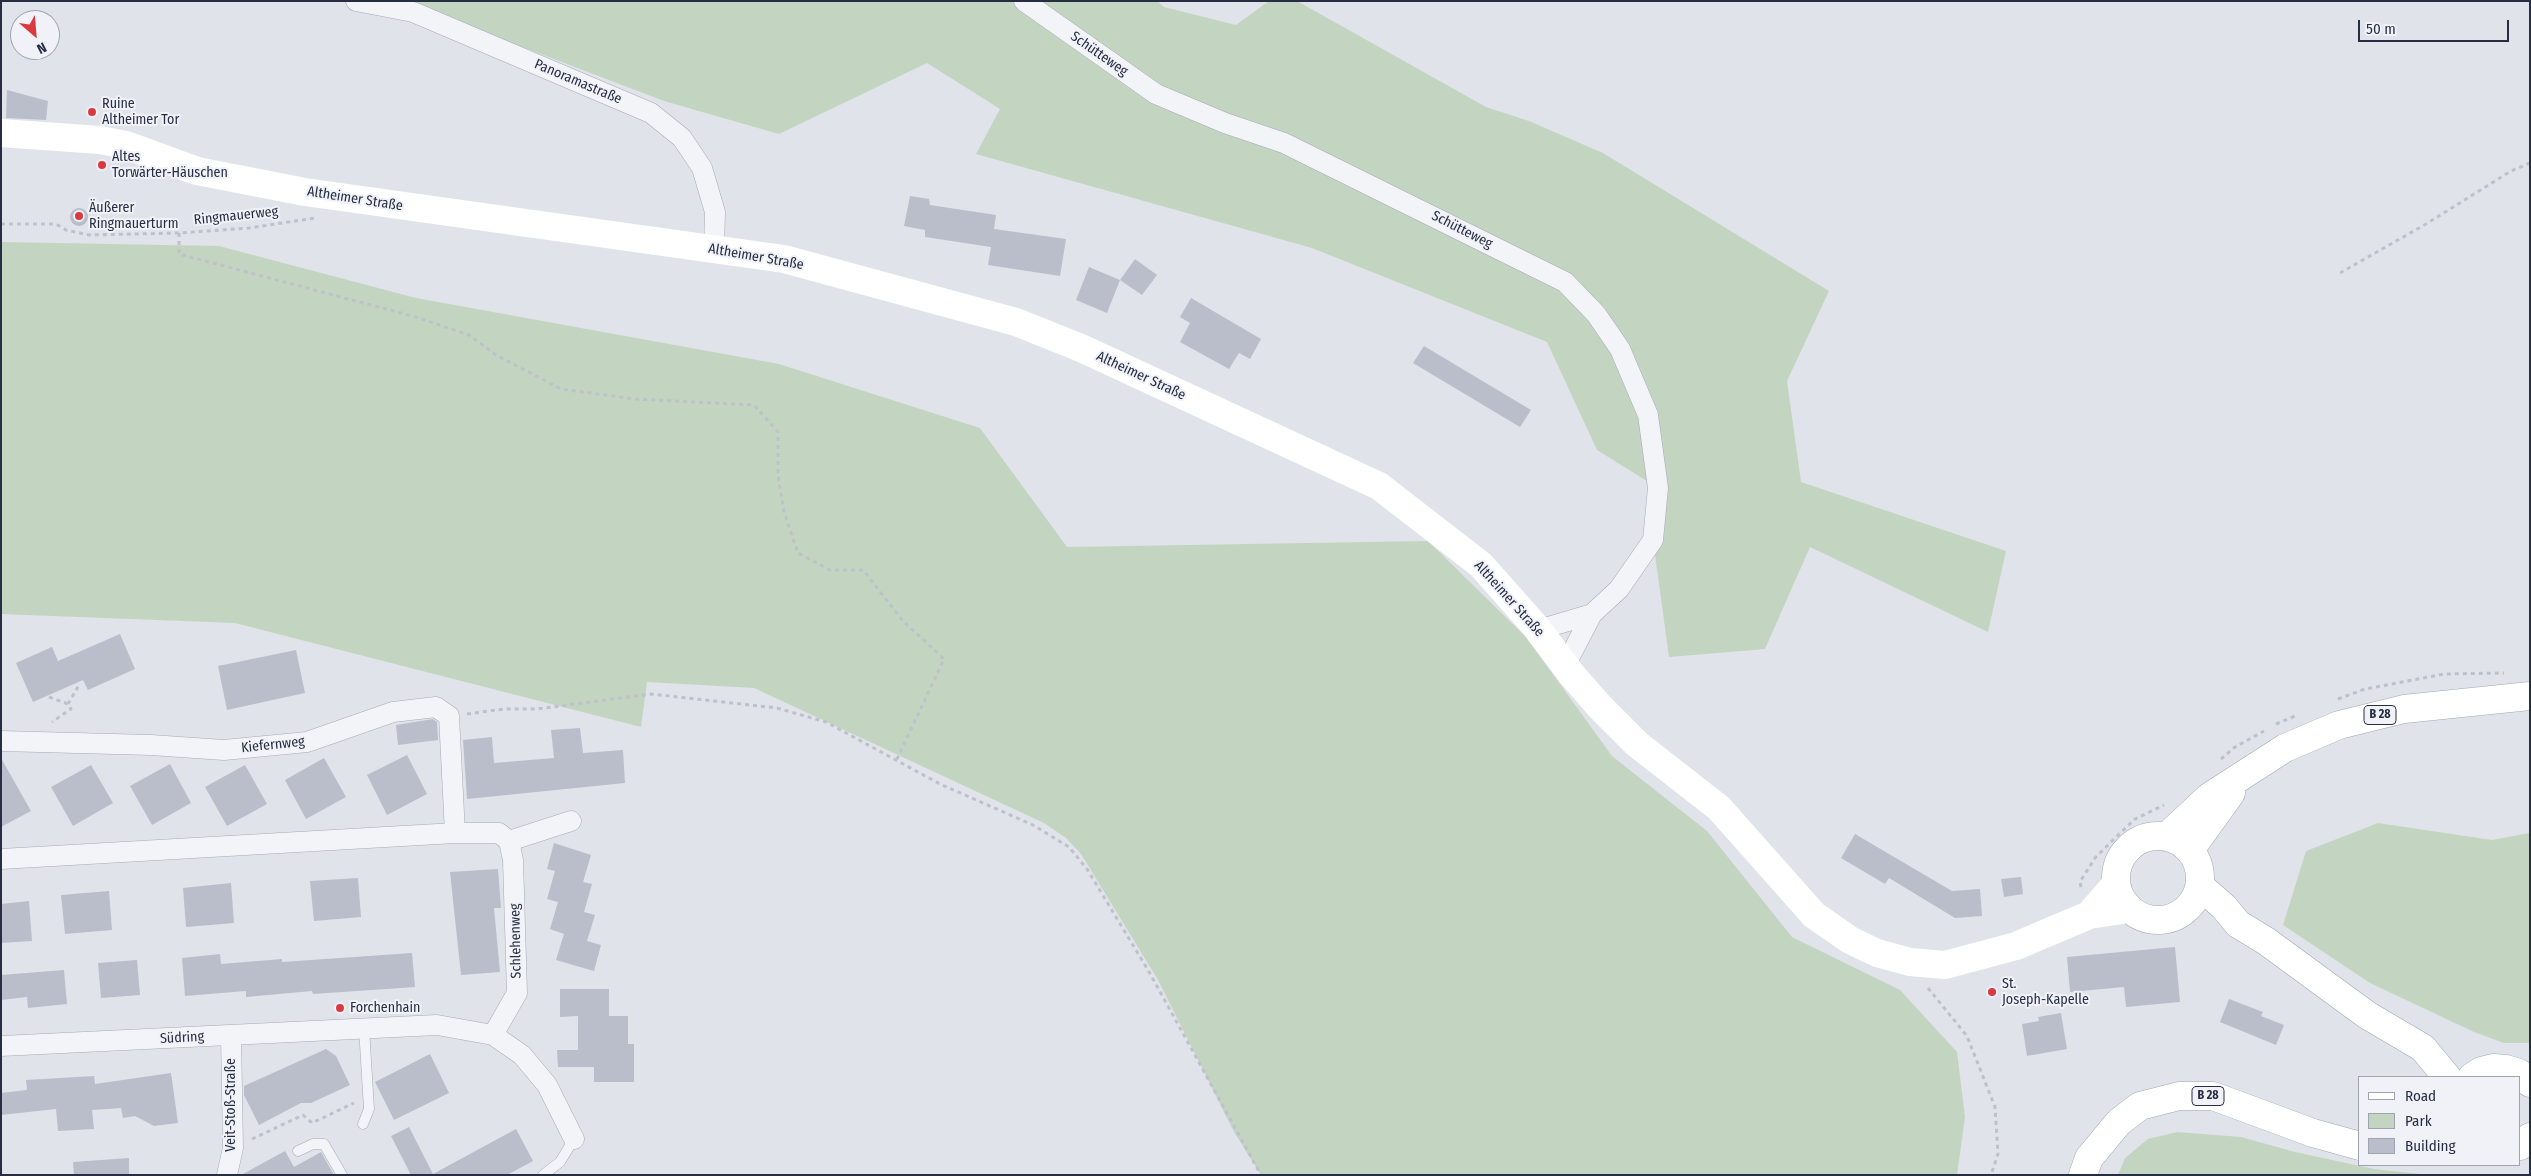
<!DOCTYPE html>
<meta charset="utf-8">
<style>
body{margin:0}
#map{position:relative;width:2531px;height:1176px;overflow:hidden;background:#e0e3ea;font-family:"Fira Sans Condensed",sans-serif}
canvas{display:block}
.frame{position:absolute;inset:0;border:2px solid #272e44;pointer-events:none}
.legend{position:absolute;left:2358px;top:1076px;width:162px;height:90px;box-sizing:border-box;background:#f0f2f8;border:1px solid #a0a4b0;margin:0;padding:6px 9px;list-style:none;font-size:15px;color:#272e44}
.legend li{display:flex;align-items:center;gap:10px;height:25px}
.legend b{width:25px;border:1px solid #a0a4b0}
.north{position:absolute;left:10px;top:10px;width:50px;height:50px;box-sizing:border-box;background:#f0f2f8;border:1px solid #a0a4b0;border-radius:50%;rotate:153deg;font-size:14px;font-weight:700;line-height:20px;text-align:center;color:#272e44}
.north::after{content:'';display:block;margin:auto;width:18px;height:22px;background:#db3940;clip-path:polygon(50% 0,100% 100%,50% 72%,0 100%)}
.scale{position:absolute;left:2358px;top:20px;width:151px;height:22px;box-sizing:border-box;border:2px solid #272e44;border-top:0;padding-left:6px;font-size:15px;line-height:18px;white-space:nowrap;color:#272e44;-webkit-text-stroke:4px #f0f2f8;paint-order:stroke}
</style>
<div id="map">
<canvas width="2531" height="1176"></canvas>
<div class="frame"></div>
<ul class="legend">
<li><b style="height:6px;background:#fff"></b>Road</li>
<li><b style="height:14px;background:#c3d5c0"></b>Park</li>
<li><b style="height:14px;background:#babecb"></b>Building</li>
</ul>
<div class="north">N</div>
<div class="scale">50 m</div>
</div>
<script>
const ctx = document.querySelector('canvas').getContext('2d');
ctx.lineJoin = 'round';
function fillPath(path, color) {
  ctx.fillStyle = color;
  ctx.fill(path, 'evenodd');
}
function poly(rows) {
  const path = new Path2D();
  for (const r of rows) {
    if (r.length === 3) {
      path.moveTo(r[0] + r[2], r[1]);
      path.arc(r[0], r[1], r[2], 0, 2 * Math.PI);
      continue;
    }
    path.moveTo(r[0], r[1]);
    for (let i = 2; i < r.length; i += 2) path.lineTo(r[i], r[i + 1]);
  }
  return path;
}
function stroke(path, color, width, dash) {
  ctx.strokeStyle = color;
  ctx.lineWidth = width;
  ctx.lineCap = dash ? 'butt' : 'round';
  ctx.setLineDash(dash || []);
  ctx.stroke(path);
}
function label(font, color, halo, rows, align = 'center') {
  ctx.font = font + ' "Fira Sans Condensed",sans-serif';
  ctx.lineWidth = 4;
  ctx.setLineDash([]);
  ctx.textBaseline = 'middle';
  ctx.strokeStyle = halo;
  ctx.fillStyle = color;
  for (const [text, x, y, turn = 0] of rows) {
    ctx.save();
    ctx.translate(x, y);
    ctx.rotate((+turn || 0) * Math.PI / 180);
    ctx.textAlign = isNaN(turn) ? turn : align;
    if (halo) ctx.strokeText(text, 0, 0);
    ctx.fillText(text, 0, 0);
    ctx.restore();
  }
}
const green = poly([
 [402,1,1157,1,1164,7,1236,25,1269,1,1297,1,1486,107,1529,121,1603,153,1829,291,1787,381,1801,482,2006,551,1988,632,1810,547,1765,649,1669,657,1653,540,1658,488,1597,450,1547,342,1312,248,976,154,1000,109,927,63,779,134,664,101],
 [1,242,219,246,416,298,779,364,980,428,1067,547,1428,541,1526,637,1612,756,1707,831,1792,937,1900,990,1957,1052,1965,1117,1957,1175,1261,1175,1234,1132,1158,980,1081,854,1066,838,1044,823,754,688,647,682,641,727,235,623,1,614],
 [2378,823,2492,840,2530,833,2530,1043,2504,1043,2474,1032,2370,983,2283,925,2306,851],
 [2177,1132,2241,1137,2295,1152,2374,1169,2429,1175,2118,1175,2125,1158,2148,1139]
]);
const building = poly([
 [7,90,48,101,46,120,6,118],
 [910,196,929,199,930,205,996,215,994,229,1066,239,1060,276,988,265,991,247,925,237,925,230,904,226],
 [79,217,9],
 [1135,259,1157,275,1142,295,1120,280],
 [1089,267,1120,280,1107,313,1076,300],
 [1191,298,1261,339,1250,359,1239,353,1229,369,1180,342,1190,323,1180,317],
 [1424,346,1531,410,1520,427,1413,363],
 [120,634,135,669,88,690,83,680,33,702,16,663,52,647,58,661],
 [296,650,305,693,227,710,218,666],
 [433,719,437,722,438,740,398,745,396,725],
 [580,728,583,753,623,750,625,783,467,799,463,740,492,737,494,763,554,758,551,730],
 [407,755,427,794,387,815,367,775],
 [1,758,31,811,1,827],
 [324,758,346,797,306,819,285,780],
 [170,764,191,803,152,825,130,786],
 [91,765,113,803,73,826,51,787],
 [245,765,267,804,227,826,205,787],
 [1855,834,1952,891,1980,889,1982,916,1955,918,1889,878,1885,884,1841,858],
 [554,843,591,855,583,882,592,884,584,912,595,915,587,941,601,945,594,971,556,960,564,934,550,929,558,902,547,899,555,871,547,869],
 [498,869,501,908,494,908,500,972,461,975,450,872],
 [2021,877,2023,894,2004,897,2001,879],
 [358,878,361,917,314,921,310,881],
 [231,883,234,923,186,927,183,888],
 [109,891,112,930,65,934,61,895],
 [29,901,32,941,1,943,1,904],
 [2175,947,2180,1002,2126,1007,2124,987,2070,992,2067,957],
 [412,953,415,987,313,994,312,991,246,997,246,991,185,996,182,958,220,954,221,964,282,959,282,962],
 [137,960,140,995,101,998,98,963],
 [64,970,67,1004,28,1008,27,997,1,1000,1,975],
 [560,989,609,989,609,1016,628,1016,628,1044,634,1044,634,1082,594,1082,594,1067,558,1067,557,1050,578,1050,578,1016,560,1017],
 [2229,999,2263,1012,2261,1016,2284,1025,2276,1045,2220,1022],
 [2061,1013,2067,1049,2027,1056,2022,1024,2039,1021,2038,1017],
 [326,1049,336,1056,350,1085,311,1103,301,1103,259,1125,244,1095,244,1086],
 [430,1054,449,1093,394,1120,375,1082],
 [171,1073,178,1123,154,1126,135,1116,123,1118,121,1108,92,1110,94,1129,58,1131,56,1109,1,1115,1,1093,27,1090,26,1080,94,1076,95,1084],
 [409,1127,433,1174,516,1129,533,1161,507,1175,411,1175,391,1136],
 [285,1151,294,1167,321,1152,334,1175,241,1175],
 [129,1158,129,1175,74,1175,73,1162]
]);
const path = poly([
 [1,224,56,224,66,230,89,235,179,233,249,228,315,218],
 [179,233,179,254,416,317,469,335,496,355,561,389,635,399,754,405,778,432,778,475,784,512,798,553,830,570,863,570,903,621,944,659,897,759],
 [2340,273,2426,224,2511,171,2530,163],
 [49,697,68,704,71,709,52,722],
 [2338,699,2365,689,2444,674,2504,673],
 [68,704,79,685],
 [467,714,504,709,537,709,651,694,777,708,826,722,940,784,1033,825,1069,847,1087,869,1148,970,1261,1175],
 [2276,724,2295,716],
 [2221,759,2235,747,2264,731],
 [2081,887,2080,882,2095,858,2113,840,2135,819,2164,805],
 [1928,988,1967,1036,1995,1107,1998,1154,1991,1175],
 [252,1139,303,1115,312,1123,354,1103]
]);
const lane = poly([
 [363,1124,369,1109,364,1028],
 [298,1151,313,1144,324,1144,342,1175],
 [543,1175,560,1162,574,1139]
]);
const street = poly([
 [356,1,413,12,651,113,682,138,702,168,715,212,714,249],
 [1024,1,1156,94,1225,123,1284,143,1565,282,1596,314,1620,349,1648,415,1658,488,1653,540,1619,589,1592,614,1565,666],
 [1538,630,1592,614],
 [1,741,151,745,224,750,307,742,393,712,436,707,449,716,455,833],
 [1,859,455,833,499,833,509,841,571,821],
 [493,1035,517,993,513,860,509,841],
 [1,1046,437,1025,493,1035,522,1055,547,1085,574,1139],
 [227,1175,233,1148,231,1035]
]);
const secondary = poly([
 [1,133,100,140,126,145,197,171,305,192,784,259,1016,322,1081,348,1379,486,1481,565,1536,627,1572,675,1601,708,1637,744,1719,808,1814,915,1850,940,1877,953,1910,962,1945,965,2016,946,2089,915,2129,909],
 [2089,915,2116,884]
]);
const primary = poly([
 [2158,878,42],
 [2166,837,2209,797,2285,748,2339,725,2404,709,2530,696],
 [2190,850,2231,793],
 [2200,886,2224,907,2238,924,2266,941,2367,1015,2423,1048,2447,1077],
 [2472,1077,2481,1071,2493,1068,2506,1069,2519,1073,2530,1083],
 [2520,1146,2530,1137],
 [2083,1175,2089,1158,2119,1122,2140,1106,2179,1096,2213,1096,2313,1133,2360,1146]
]);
const markers = [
 [92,112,5,"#db3940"],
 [102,165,5,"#db3940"],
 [79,216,5,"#db3940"],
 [1992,992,5,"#db3940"],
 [340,1008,5,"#db3940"]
];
const shields = [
 [2380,715,32],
 [2208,1096,32]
];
const shieldNames = [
 ["B 28",2380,715],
 ["B 28",2208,1096]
];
const streetNames = [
 ["Schütteweg",1099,54,35],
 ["Panoramastraße",578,82,23],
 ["Altheimer Straße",355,199,9],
 ["Ringmauerweg",236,216,-6],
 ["Schütteweg",1462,230,27],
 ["Altheimer Straße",756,257,10],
 ["Altheimer Straße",1141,376,25],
 ["Altheimer Straße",1509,599,48],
 ["Kiefernweg",273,745,-6],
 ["Schlehenweg",516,941,-91],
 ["Südring",182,1038,-3],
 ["Veit-Stoß-Straße",231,1105,-90]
];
const poiNames = [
 ["Ruine",102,104],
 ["Altheimer Tor",102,120],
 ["Altes",112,157],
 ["Torwärter-Häuschen",112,173],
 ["Äußerer",89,208],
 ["Ringmauerturm",89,224],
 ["St.",2002,984],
 ["Joseph-Kapelle",2002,1000],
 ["Forchenhain",350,1008]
];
fillPath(green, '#c3d5c0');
fillPath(building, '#babecb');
stroke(lane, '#a5a9b5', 11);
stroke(street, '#a5a9b5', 21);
stroke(primary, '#9ea6b7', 29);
stroke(path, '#bec1c9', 3, [4, 4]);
stroke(lane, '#f3f4f8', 10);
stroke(street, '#f3f4f8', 20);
stroke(secondary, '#fff', 28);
stroke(primary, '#fff', 28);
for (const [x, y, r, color] of markers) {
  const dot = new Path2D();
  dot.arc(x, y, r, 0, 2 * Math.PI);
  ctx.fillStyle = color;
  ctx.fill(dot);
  stroke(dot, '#f0f2f8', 2);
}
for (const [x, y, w] of shields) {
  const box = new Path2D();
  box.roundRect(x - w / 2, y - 9.5, w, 19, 4);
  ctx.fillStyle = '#f0f2f8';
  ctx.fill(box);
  stroke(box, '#272e44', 1);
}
label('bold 12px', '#272e44', null, shieldNames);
label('14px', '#272e44', '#f0f2f8', streetNames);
label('14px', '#272e44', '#f0f2f8', poiNames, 'left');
</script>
